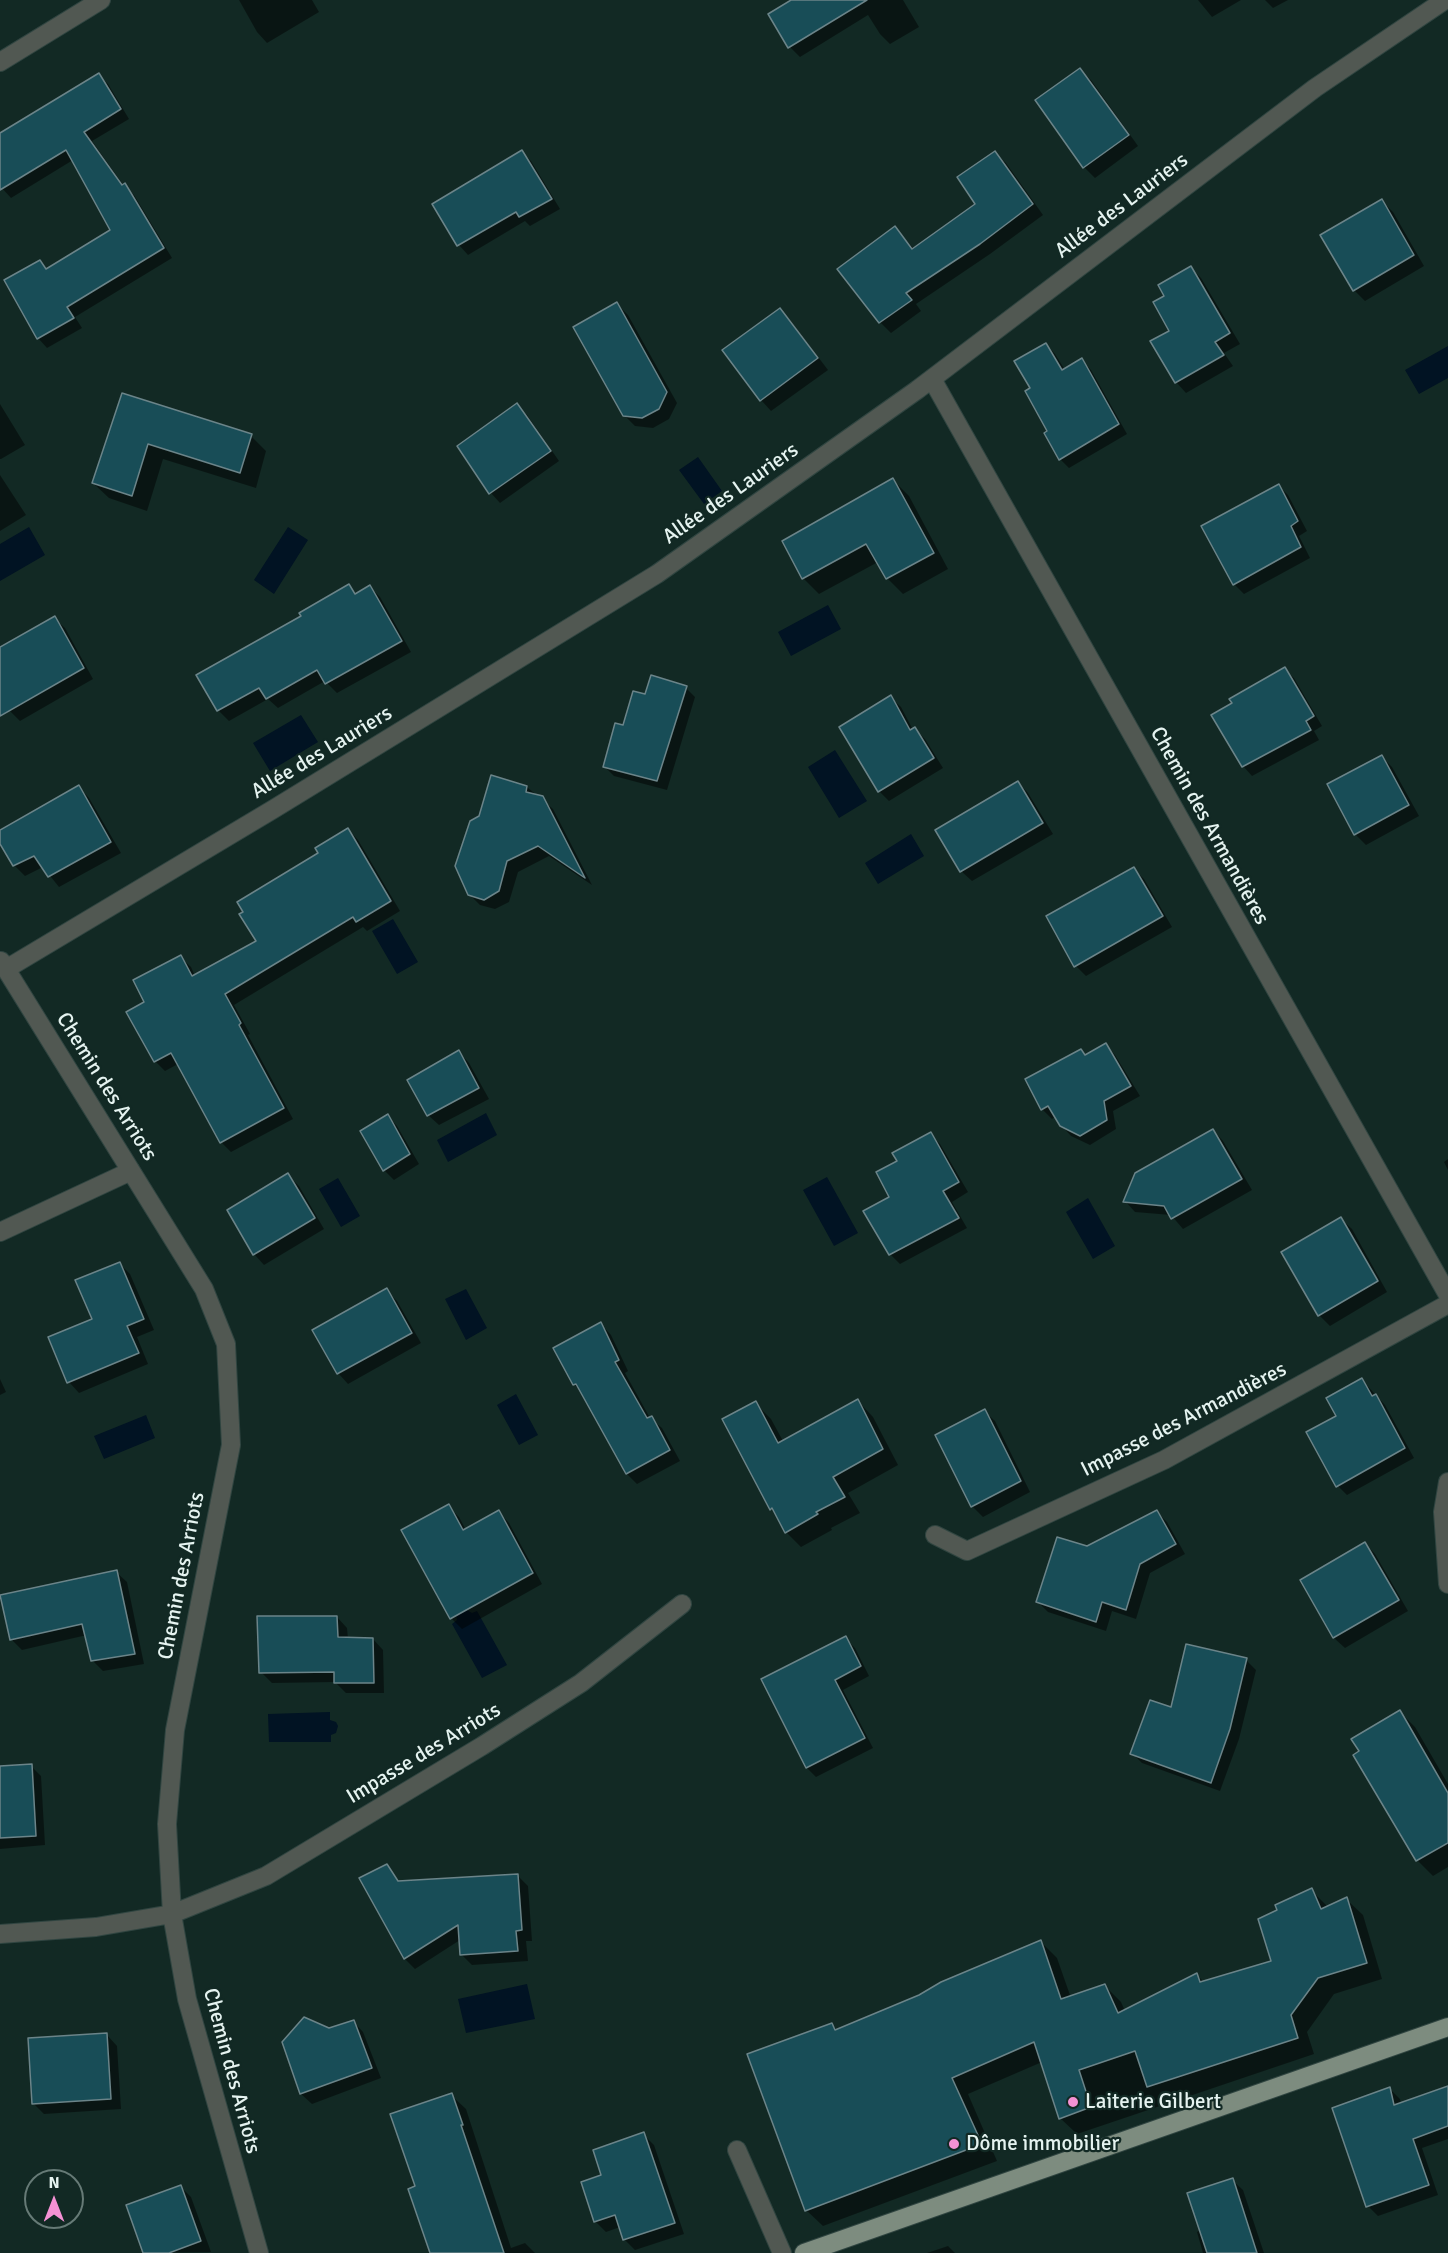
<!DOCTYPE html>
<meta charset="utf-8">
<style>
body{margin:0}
#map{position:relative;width:1448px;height:2253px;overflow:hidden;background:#122924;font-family:Signika,sans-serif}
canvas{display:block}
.north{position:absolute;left:24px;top:2169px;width:60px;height:60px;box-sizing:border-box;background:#122924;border:2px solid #667a76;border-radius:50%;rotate:0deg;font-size:16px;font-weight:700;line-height:24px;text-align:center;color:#e5f3f0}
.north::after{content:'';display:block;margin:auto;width:21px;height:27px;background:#f491d4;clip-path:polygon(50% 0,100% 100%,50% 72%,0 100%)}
</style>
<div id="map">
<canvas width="1448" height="2253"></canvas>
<div class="north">N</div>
</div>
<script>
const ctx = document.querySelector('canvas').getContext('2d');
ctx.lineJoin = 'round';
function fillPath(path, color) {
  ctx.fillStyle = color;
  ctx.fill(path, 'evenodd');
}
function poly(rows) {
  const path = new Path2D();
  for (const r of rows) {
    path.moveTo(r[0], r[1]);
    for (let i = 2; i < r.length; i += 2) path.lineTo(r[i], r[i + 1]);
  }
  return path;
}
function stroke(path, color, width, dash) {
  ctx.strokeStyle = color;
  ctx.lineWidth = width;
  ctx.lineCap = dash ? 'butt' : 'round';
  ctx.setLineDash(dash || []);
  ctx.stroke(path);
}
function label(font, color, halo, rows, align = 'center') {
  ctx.font = font + ' Signika,sans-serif';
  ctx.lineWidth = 4.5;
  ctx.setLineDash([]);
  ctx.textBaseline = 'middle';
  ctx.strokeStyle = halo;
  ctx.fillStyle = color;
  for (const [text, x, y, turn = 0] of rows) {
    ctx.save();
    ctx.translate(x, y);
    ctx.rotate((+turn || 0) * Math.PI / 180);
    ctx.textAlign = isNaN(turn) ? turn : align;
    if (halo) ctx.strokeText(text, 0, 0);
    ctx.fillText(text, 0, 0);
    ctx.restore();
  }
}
const water = poly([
 [1448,346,1448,378,1419,394,1405,370],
 [698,457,722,491,704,504,679,470],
 [29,527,45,555,0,581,0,544],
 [288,527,308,540,274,594,254,580],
 [828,605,841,629,791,656,778,632],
 [301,715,318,742,270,771,253,743],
 [835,750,867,801,839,818,808,767],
 [911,834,924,856,878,884,865,863],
 [393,919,418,962,397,974,372,931],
 [486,1113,497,1135,448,1162,437,1140],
 [827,1177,858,1233,834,1246,803,1190],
 [338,1178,360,1216,341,1227,319,1189],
 [1088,1198,1115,1246,1093,1259,1066,1212],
 [466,1289,487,1328,466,1340,445,1299],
 [516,1394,538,1435,519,1445,497,1405],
 [146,1415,155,1438,104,1459,94,1436],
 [465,1609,472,1613,477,1611,507,1665,482,1678,452,1624,457,1620,456,1615],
 [330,1712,330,1720,336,1722,338,1726,336,1733,331,1735,331,1742,269,1742,268,1714],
 [527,1984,535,2019,466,2033,458,1999]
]);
const shadow = poly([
 [239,0,312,0,319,12,267,43,257,32],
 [794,0,903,0,919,27,890,44,880,34,868,15,800,57,790,47],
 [1198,0,1241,0,1212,17],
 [1265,0,1288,0,1273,8],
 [1080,70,1091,80,1138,146,1095,178,1084,167,1037,101],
 [99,75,108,84,129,119,92,141,124,186,134,195,172,258,75,317,82,328,47,348,38,338,40,261,48,270,112,231,73,160,11,198,0,186,0,135],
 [522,152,531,161,560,209,530,226,525,221,468,255,459,245,434,205],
 [995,153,1006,163,1043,215,990,254,916,304,921,311,891,333,880,322,895,228,914,249,977,204],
 [1382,201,1393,212,1424,266,1365,301,1354,290,1322,235],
 [1191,268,1201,278,1240,344,1224,353,1233,366,1186,393,1176,382,1171,331],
 [617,304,628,315,677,403,669,419,653,428,635,426,624,415],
 [780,310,790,320,828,370,771,411,761,400],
 [1046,344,1055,354,1065,370,1082,360,1091,370,1127,434,1069,468,1060,459,1032,389],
 [123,395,251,436,266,451,256,488,163,459,147,511,109,498,93,483],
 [0,404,25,445,1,459,0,459],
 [517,405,527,415,559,461,500,503,491,493,459,446],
 [0,475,26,515,0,531],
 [893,480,909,496,948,569,903,594,887,578,878,562,819,594,803,578],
 [1279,486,1288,495,1307,531,1299,536,1310,558,1244,594,1234,584],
 [349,586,357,594,370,587,380,597,411,652,337,693,325,681,278,708,268,699,229,721,218,710,198,675,303,616],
 [54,618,65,628,93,679,20,721,9,710,0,695,0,649],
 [1284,669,1294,678,1322,726,1314,731,1319,740,1252,776,1243,766,1234,704],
 [686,688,695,697,667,790,614,776,604,766,624,727],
 [890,697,901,707,913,730,915,729,925,739,943,768,889,801,879,791],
 [1382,757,1392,767,1419,816,1366,845,1355,834,1329,785],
 [1018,782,1028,793,1053,834,972,881,961,871],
 [79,787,89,798,121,853,59,887,43,867,25,876,14,865,0,841,0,831],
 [527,787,553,809,592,885,549,856,518,872,509,902,495,909,480,905,469,894],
 [348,829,358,840,400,911,367,931,363,927,234,1005,250,1034,248,1035,293,1119,231,1152,221,1142,178,1064,165,1071,155,1061,146,1003,180,957,191,967,195,976,258,942,320,854],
 [1134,869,1144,879,1172,927,1086,976,1076,966],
 [1106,1045,1115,1055,1140,1096,1113,1111,1116,1129,1090,1145,1071,1136,1061,1125,1056,1116,1052,1119,1042,1109,1086,1056],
 [459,1052,469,1063,489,1099,439,1125,428,1115],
 [388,1116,397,1126,419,1164,394,1180,384,1170,362,1131],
 [1213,1130,1223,1141,1252,1190,1183,1229,1171,1215,1135,1212,1125,1201],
 [930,1134,940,1144,968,1192,952,1202,967,1228,900,1264,890,1254,891,1198,899,1162],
 [1448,1159,1448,1170,1444,1162],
 [288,1175,299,1186,324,1229,264,1265,254,1254],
 [1341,1219,1352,1229,1387,1292,1330,1326,1319,1315],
 [119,1263,130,1274,154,1330,137,1337,148,1364,79,1393,69,1382],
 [386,1290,397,1301,421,1343,348,1384,338,1373],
 [601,1324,611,1335,628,1371,625,1373,650,1418,662,1428,680,1461,637,1484,627,1474,582,1393,574,1384],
 [0,1379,6,1392,0,1395],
 [1362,1380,1385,1405,1414,1458,1347,1495,1338,1486,1338,1416],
 [858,1401,873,1417,898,1465,848,1493,860,1513,831,1528,832,1530,801,1547,786,1532,777,1514,771,1509,755,1403,771,1419,783,1441],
 [984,1411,995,1421,1030,1492,983,1517,972,1506],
 [448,1506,459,1517,466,1530,499,1512,509,1523,542,1584,462,1629,451,1618],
 [1157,1512,1167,1522,1185,1554,1150,1573,1136,1619,1112,1611,1106,1631,1048,1612,1038,1602,1087,1548],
 [1365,1543,1375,1554,1408,1611,1345,1648,1334,1638,1302,1581],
 [116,1572,127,1582,144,1664,103,1671,92,1660,87,1635,22,1650,11,1639],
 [337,1617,347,1628,348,1639,373,1639,383,1650,384,1693,346,1693,335,1682,272,1683,261,1672],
 [845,1638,855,1648,869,1676,843,1690,873,1748,816,1777,807,1768,763,1680],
 [1246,1660,1256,1670,1239,1739,1220,1791,1142,1763,1132,1753,1172,1709],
 [1400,1712,1415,1727,1448,1784,1448,1867,1433,1876,1417,1860,1355,1756],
 [31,1766,41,1776,45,1845,0,1849,0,1768],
 [386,1866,401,1883,517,1875,528,1886,532,1941,526,1941,528,1961,472,1965,461,1954,460,1940,415,1969,405,1959,361,1879],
 [1311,1890,1328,1907,1346,1899,1363,1915,1382,1979,1334,1994,1307,2032,1314,2054,1077,2134,1060,2118,1042,2062,968,2094,997,2161,823,2226,806,2210,832,2025,837,2030,920,1997,1041,1942,1057,1958,1071,1998,1104,1985,1121,2002,1125,2011,1196,1974,1204,1982,1273,1962],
 [353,2021,363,2032,381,2078,312,2104,301,2094,284,2043],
 [107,2035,117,2046,121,2109,44,2114,33,2103],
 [1448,2087,1448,2139,1422,2148,1438,2195,1378,2216,1368,2206,1390,2089,1400,2099,1401,2104],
 [451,2095,466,2109,511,2248,525,2243,535,2253,431,2253,417,2187],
 [643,2134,654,2145,684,2234,635,2250,625,2240,620,2227,606,2232,596,2222,583,2182,603,2176],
 [1232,2180,1243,2190,1264,2253,1203,2253,1197,2232,1201,2230],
 [181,2187,191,2197,211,2252,145,2253],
 [948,2246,955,2253,927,2253]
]);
const building = poly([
 [791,0,867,0,788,48,768,14,791,0],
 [1080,68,1129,135,1083,168,1035,100,1080,68],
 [99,73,121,109,84,132,122,185,125,183,164,248,67,307,74,318,37,339,4,280,40,260,46,269,110,230,66,150,0,190,0,133,99,73],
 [522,150,552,199,519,217,516,212,457,246,432,204,522,150],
 [995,151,1033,204,980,244,906,293,912,300,879,323,837,269,895,226,912,249,975,204,957,177,995,151],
 [1382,199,1414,255,1353,291,1320,235,1382,199],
 [1191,266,1230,333,1215,342,1224,355,1175,383,1150,341,1169,331,1153,302,1164,296,1158,285,1191,266],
 [617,302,667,392,659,409,642,418,623,416,573,327,617,302],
 [780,308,818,358,760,401,722,350,780,308],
 [1046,343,1062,370,1082,358,1119,424,1059,460,1044,433,1047,431,1025,391,1030,388,1014,361,1046,343],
 [122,393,252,434,240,473,148,444,132,496,92,483,122,393],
 [517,403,551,451,489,494,457,446,517,403],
 [893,478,934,553,886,579,866,544,802,579,782,541,893,478],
 [1279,484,1298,521,1291,526,1301,547,1233,585,1201,526,1279,484],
 [349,584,355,594,370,585,402,641,325,684,317,670,266,699,259,688,217,711,196,675,301,616,299,613,349,584],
 [55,616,84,668,0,716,0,647,55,616],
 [1285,667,1314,716,1306,721,1311,730,1242,767,1211,715,1232,703,1229,699,1285,667],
 [651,675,687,686,657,781,603,767,615,723,623,725,633,691,645,694,651,675],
 [891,695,910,730,915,727,934,758,878,792,839,727,891,695],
 [1382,755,1409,805,1354,835,1327,784,1382,755],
 [491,775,527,786,526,792,543,796,585,878,538,846,507,861,499,891,484,900,468,895,455,866,470,821,479,816,491,775],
 [1018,781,1043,823,960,872,935,830,1018,781],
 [79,785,111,842,48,877,34,856,13,866,0,844,0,830,79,785],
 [348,828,391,901,356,922,353,917,225,994,241,1023,239,1025,284,1108,220,1143,171,1053,154,1062,126,1012,144,1002,133,980,181,955,192,976,256,941,239,914,243,912,237,902,318,853,315,848,348,828],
 [1134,867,1163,916,1074,967,1046,916,1134,867],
 [1106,1043,1131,1086,1104,1101,1107,1120,1080,1136,1060,1126,1048,1106,1041,1110,1025,1079,1081,1049,1085,1055,1106,1043],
 [459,1050,479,1088,427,1116,407,1080,459,1050],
 [388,1114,410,1154,383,1171,360,1131,388,1114],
 [1213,1129,1242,1179,1171,1219,1164,1206,1123,1202,1135,1173,1213,1129],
 [931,1132,959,1182,943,1191,959,1218,889,1255,863,1211,889,1197,876,1172,897,1161,892,1153,931,1132],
 [288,1173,315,1218,253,1255,227,1210,288,1173],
 [1341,1217,1378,1281,1318,1316,1281,1252,1341,1217],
 [120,1262,144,1319,127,1326,139,1353,67,1383,48,1337,92,1319,75,1280,120,1262],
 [387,1288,412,1333,337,1374,312,1330,387,1288],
 [601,1322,619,1360,615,1362,647,1418,652,1416,670,1450,626,1474,576,1384,573,1385,553,1348,601,1322],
 [1362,1378,1372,1396,1376,1394,1405,1448,1336,1487,1306,1432,1336,1416,1326,1398,1362,1378],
 [858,1399,883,1449,833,1477,845,1497,816,1512,818,1514,785,1533,772,1508,770,1510,722,1419,756,1401,778,1443,858,1399],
 [985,1409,1021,1481,971,1507,935,1435,985,1409],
 [449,1504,463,1530,499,1510,533,1573,450,1619,401,1530,449,1504],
 [1157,1510,1176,1544,1140,1564,1126,1610,1102,1602,1096,1622,1036,1602,1057,1537,1087,1546,1157,1510],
 [1365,1542,1399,1600,1333,1638,1300,1580,1365,1542],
 [117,1570,135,1654,91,1661,82,1624,10,1640,0,1595,117,1570],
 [257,1616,337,1616,338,1637,373,1638,374,1683,334,1683,334,1672,259,1673,257,1616],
 [846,1636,861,1666,835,1680,865,1738,806,1768,761,1679,846,1636],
 [1186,1644,1247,1658,1230,1729,1211,1783,1130,1754,1150,1700,1171,1707,1186,1644],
 [1400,1710,1448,1793,1448,1843,1416,1861,1353,1755,1359,1751,1351,1739,1400,1710],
 [32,1764,36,1836,0,1838,0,1766,32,1764],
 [387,1864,398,1881,518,1874,522,1930,516,1931,518,1951,460,1955,458,1925,404,1959,359,1878,387,1864],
 [1312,1888,1321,1909,1347,1897,1367,1963,1318,1978,1291,2015,1298,2038,1147,2087,1135,2051,1079,2070,1091,2107,1059,2119,1034,2042,952,2078,982,2144,805,2211,747,2054,832,2023,835,2030,919,1995,941,1982,1041,1940,1061,1999,1105,1984,1118,2013,1197,1973,1200,1982,1271,1961,1258,1919,1277,1910,1275,1905,1312,1888],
 [304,2017,329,2028,354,2020,372,2068,300,2094,282,2042,304,2017],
 [107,2033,111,2099,32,2104,28,2038,107,2033],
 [1448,2086,1448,2126,1413,2139,1429,2185,1366,2207,1332,2108,1390,2087,1394,2105,1448,2086],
 [452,2093,463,2125,461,2125,504,2253,430,2253,408,2189,415,2186,390,2114,452,2093],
 [644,2132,675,2223,623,2240,615,2215,594,2222,581,2182,601,2175,593,2150,644,2132],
 [1233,2178,1257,2253,1207,2253,1187,2193,1233,2178],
 [181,2185,201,2241,169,2253,143,2253,126,2205,181,2185]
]);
const minor = poly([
 [0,62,101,0],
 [932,379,1448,1295],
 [1,961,204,1289,226,1344,231,1445,175,1730,167,1824,172,1914,187,1999,259,2253],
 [6,969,272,810,657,574,917,390,1315,88,1445,0],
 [0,1232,131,1171],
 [1448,1482,1443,1512,1448,1584],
 [935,1535,967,1551,1164,1460,1448,1304],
 [0,1934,96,1927,172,1914,266,1876,482,1746,581,1683,682,1604],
 [737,2150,782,2253]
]);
const primary = poly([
 [804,2253,1448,2027]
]);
const markers = [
 [1073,2102,6,"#f491d4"],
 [954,2144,6,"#f491d4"]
];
const streetNames = [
 ["Allée des Lauriers",1122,206,-37],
 ["Allée des Lauriers",731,494,-35],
 ["Allée des Lauriers",322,753,-31],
 ["Chemin des Armandières",1209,826,61],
 ["Chemin des Arriots",106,1087,58],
 ["Impasse des Armandières",1184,1420,-27],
 ["Chemin des Arriots",182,1576,-79],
 ["Impasse des Arriots",424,1754,-31],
 ["Chemin des Arriots",231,2071,75]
];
const poiNames = [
 ["Laiterie Gilbert",1085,2102],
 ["Dôme immobilier",966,2144]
];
fillPath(water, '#011323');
fillPath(shadow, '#0007');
fillPath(building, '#184d57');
stroke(building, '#6b8489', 1.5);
stroke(minor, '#304541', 20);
stroke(primary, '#304541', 20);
stroke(minor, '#515852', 18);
stroke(primary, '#7d8c7f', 18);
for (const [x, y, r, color] of markers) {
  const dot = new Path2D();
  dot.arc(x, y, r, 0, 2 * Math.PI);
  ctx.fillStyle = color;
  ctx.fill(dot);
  stroke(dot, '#122924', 2);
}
label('21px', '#e5f3f0', '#122924', streetNames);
label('21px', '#e5f3f0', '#122924', poiNames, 'left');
</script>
